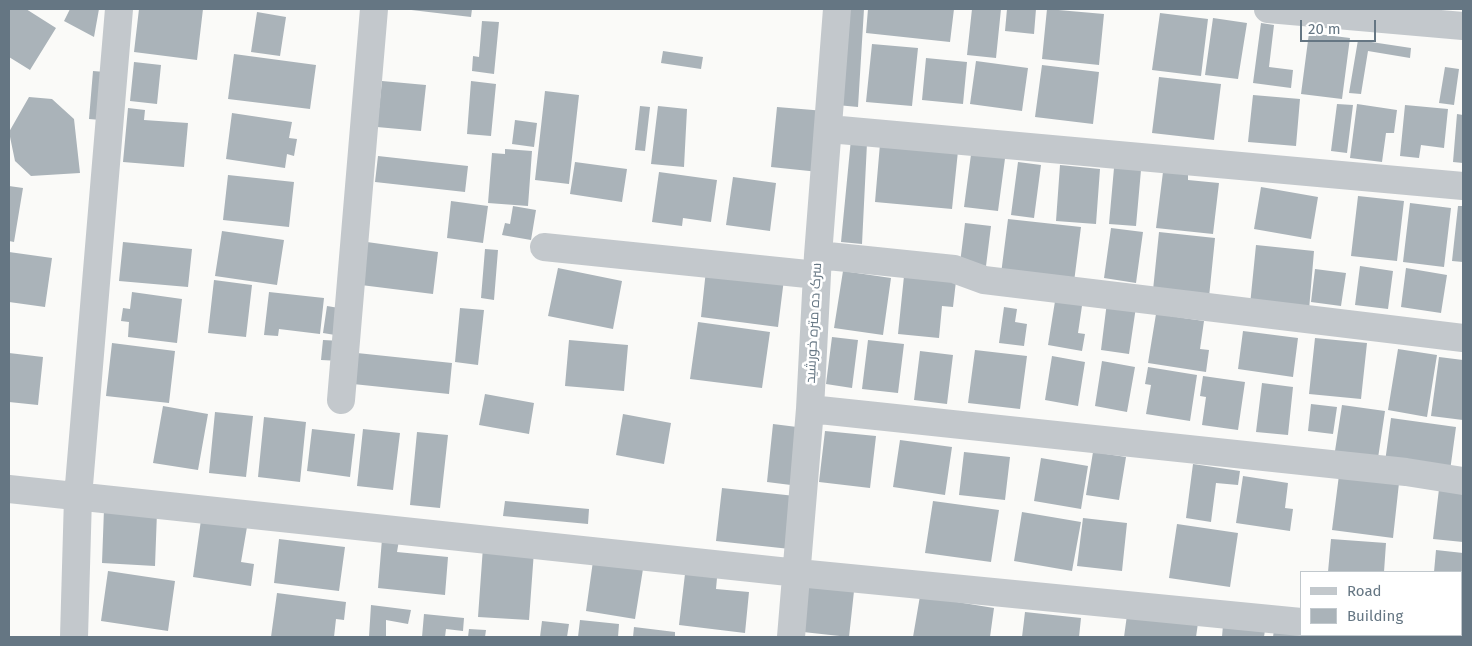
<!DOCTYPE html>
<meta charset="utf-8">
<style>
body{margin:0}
#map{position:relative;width:1472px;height:646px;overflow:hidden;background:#fafaf8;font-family:"Fira Sans",sans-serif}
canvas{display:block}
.frame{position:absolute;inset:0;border:10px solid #657683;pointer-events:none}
.legend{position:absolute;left:1300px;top:571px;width:162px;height:65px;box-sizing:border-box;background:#fff;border:1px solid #c1c8cd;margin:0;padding:6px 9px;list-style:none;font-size:15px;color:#657683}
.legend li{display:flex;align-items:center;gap:10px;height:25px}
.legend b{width:25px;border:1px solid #c1c8cd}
.scale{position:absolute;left:1300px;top:20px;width:76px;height:22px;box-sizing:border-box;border:2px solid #657683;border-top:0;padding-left:6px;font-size:15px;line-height:18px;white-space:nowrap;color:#657683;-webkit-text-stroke:4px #fff;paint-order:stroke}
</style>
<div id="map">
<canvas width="1472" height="646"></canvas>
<div class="frame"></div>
<ul class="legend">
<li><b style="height:6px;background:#c3c8cc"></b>Road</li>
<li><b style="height:14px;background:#aab3b9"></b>Building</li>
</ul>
<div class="scale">20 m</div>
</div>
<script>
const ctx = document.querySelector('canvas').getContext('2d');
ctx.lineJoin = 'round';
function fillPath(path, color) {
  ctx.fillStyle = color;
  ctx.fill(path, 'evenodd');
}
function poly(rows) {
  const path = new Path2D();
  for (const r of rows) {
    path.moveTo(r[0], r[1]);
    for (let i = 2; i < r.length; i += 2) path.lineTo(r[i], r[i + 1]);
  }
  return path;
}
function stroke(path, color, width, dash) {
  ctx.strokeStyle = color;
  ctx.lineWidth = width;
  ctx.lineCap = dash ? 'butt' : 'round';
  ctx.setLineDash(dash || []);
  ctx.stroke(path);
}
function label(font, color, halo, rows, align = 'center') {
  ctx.font = font + ' "Fira Sans",Cairo,sans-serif';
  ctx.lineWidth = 5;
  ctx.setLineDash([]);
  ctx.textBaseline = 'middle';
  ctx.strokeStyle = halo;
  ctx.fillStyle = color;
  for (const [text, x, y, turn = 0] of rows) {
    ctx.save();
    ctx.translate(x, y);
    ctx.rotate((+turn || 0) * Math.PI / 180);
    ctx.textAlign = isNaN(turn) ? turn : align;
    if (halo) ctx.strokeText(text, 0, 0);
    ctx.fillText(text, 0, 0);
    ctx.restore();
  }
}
const building = poly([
 [9,9,26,9,56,28,30,70,9,57],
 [70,9,99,9,94,37,64,21],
 [139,9,203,9,197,60,134,52],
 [403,9,472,9,471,17],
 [844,9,864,9,858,107,837,105],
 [868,9,954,9,950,42,866,33],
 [972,9,1001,9,996,58,967,55],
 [1007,9,1036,9,1034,34,1005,31],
 [1047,9,1104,14,1099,65,1042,59],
 [257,12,286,17,280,56,251,52],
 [1160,13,1208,19,1201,76,1152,70],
 [1213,18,1247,23,1238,79,1205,75],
 [482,21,499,22,494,74,472,71,473,56,479,57],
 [1261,23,1274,25,1269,67,1293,70,1291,88,1253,83],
 [1309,33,1350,38,1342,99,1301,94],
 [1358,40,1411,48,1410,58,1368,51,1361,94,1349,93],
 [872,44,918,48,912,106,866,102],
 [663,51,703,57,701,69,661,63],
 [234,54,316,65,310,109,228,99],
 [926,58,967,62,963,104,922,100],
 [976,61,1028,68,1022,111,970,104],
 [134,62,161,65,157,104,130,101],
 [1042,65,1099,72,1093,124,1035,117],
 [1445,67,1459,69,1454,105,1439,103],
 [93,71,105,72,101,120,89,119],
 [1159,77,1221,84,1214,140,1152,133],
 [382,81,426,85,421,131,377,127],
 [471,81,496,84,491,136,467,134],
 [545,91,579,95,569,184,535,180],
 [1253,95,1300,99,1296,146,1248,142],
 [29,97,52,99,74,119,80,173,31,176,15,161,9,132],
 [1337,104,1353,105,1347,153,1331,151],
 [1357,104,1397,110,1394,133,1386,133,1382,162,1350,158],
 [1405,105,1448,109,1444,148,1421,145,1419,158,1400,156],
 [640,106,650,107,645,151,635,150],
 [658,106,687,109,684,167,651,164],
 [777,107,825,111,819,172,771,167],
 [128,108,145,110,144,120,188,123,184,167,123,162],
 [232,113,292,122,289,138,297,139,294,156,287,154,285,168,226,159],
 [1457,114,1463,115,1463,163,1453,162],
 [515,120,537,123,534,147,512,144],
 [851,139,867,143,862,244,841,242],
 [880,144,958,151,952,209,875,202],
 [972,147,1006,151,998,211,964,207],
 [505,149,532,151,528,206,488,203,492,153,505,154],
 [378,156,468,166,465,192,375,182],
 [575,162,627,169,622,202,570,194],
 [1018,162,1041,165,1034,218,1011,215],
 [1060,165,1100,169,1096,224,1056,221],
 [1114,168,1141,170,1136,226,1109,224],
 [659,172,717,180,711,222,683,218,682,226,652,222],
 [1163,172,1188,174,1188,180,1219,183,1213,234,1156,228],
 [228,175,294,182,289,227,223,220],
 [733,177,776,183,770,231,726,225],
 [9,186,23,188,14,242,9,241],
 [1261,187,1318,197,1311,239,1254,229],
 [1358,196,1404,201,1397,261,1351,256],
 [451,201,488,206,483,243,447,238],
 [1410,203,1451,208,1444,267,1403,262],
 [513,206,536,210,531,240,502,235,505,223,510,224],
 [1458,206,1463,206,1463,262,1452,261],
 [1008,219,1081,227,1074,282,1001,274],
 [965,223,991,226,986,266,960,263],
 [1111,228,1143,232,1136,283,1104,278],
 [222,231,284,240,277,285,215,276],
 [1159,232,1215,238,1209,297,1153,290],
 [123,242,192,249,188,287,119,281],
 [367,242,438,252,433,294,361,285],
 [1256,245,1314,251,1309,310,1250,305],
 [485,249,498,250,494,300,481,298],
 [9,252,52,258,45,307,9,302],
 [1360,266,1393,271,1388,309,1355,305],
 [558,268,622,281,613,329,548,316],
 [1406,268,1447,275,1441,313,1401,307],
 [1315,269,1346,273,1341,306,1311,302],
 [706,270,784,279,778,327,701,317],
 [843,271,891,278,883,335,834,328],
 [904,276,956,281,953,307,942,306,939,338,898,334],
 [214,280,252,285,246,337,208,333],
 [132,292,182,299,177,343,128,337,129,322,121,321,123,308,130,309],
 [269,292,324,298,320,334,279,329,278,336,264,335],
 [1056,295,1083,299,1078,333,1085,334,1082,351,1048,345],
 [1107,302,1136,307,1129,354,1101,350],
 [327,306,345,309,341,336,323,333],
 [1004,307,1017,309,1015,322,1027,324,1024,346,999,343],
 [460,308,484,310,478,365,455,362],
 [1156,314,1204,321,1200,349,1209,350,1206,372,1148,363],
 [698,322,770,332,762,388,690,379],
 [1243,331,1298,338,1293,377,1238,369],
 [832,337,858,340,852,388,826,384],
 [1315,338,1367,343,1361,399,1309,394],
 [323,340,342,341,341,361,321,360],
 [569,340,628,345,624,391,565,386],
 [868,340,904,344,898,393,862,389],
 [112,343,175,351,169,403,106,396],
 [1398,349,1437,355,1427,417,1388,410],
 [975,350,1027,356,1020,409,968,403],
 [920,351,953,355,947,404,914,400],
 [9,353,43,357,38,405,9,402],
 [357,353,452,363,449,394,353,384],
 [1052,356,1085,362,1078,406,1045,400],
 [1439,357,1463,360,1463,420,1431,416],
 [1102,361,1135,367,1127,412,1095,406],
 [1148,367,1197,375,1190,421,1146,414,1151,385,1145,384],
 [1203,376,1245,382,1238,430,1202,425,1206,397,1200,396],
 [1262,383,1293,387,1288,435,1256,432],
 [485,394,534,403,529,434,479,425],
 [1311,404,1337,407,1333,434,1308,431],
 [1342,405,1385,411,1378,458,1335,451],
 [163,406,208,414,198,470,153,463],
 [215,412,253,416,246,477,209,473],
 [623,414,671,423,664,464,616,455],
 [264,417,306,422,300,482,258,477],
 [1391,418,1456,427,1450,471,1385,462],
 [773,424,797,427,791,485,767,482],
 [312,429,355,434,350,477,307,471],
 [363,429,400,433,393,490,357,486],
 [825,431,876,436,870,488,819,482],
 [417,432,448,435,440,508,410,505],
 [900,440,952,447,945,495,893,487],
 [964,452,1010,457,1005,500,959,495],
 [1093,452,1126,457,1119,500,1086,495],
 [1041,458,1088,466,1081,509,1034,501],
 [1193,464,1240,471,1238,485,1216,483,1211,522,1186,518],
 [1339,475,1399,483,1393,538,1332,530],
 [1243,476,1288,483,1285,508,1293,509,1290,531,1236,523],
 [722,488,795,496,790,549,716,541],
 [1439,489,1463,492,1463,542,1433,539],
 [505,501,589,509,588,524,503,516],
 [933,501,999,510,991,562,925,553],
 [104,509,157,512,155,566,102,563],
 [1022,512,1081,522,1072,571,1014,561],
 [1083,518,1127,523,1122,571,1077,566],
 [201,520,247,527,241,562,254,564,251,586,193,577],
 [1177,524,1238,533,1230,587,1169,578],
 [279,539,345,547,339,591,274,583],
 [382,539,399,540,397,552,448,557,445,595,378,588],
 [1331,539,1386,543,1384,572,1328,572],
 [483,547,534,551,529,620,478,617],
 [1436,550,1463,553,1463,608,1461,608,1461,572,1434,572],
 [593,561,643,569,635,619,586,611],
 [108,571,175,581,168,631,101,621],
 [685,574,717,578,716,589,749,592,745,633,679,625],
 [809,577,855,582,849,637,803,632],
 [277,593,346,602,344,620,336,619,334,637,271,637],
 [920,596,994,608,990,637,913,637],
 [371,605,411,610,408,624,386,620,386,637,369,637],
 [1025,612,1081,618,1079,637,1022,637],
 [424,614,464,618,463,631,446,629,445,637,422,637],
 [1127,615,1198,623,1196,637,1124,637],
 [580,620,619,624,618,637,578,637],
 [542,621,569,624,567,637,540,637],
 [1223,625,1265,630,1264,637,1222,637],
 [634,627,675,632,675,637,633,637],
 [469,629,486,630,485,637,468,637],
 [1274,630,1313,635,1313,637,1273,637]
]);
const minor = poly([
 [1268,9,1463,26],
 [829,129,1463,186],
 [544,247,817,275],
 [818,255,954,269,984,280,1463,338],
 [341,400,374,9],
 [810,409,1406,472,1463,481],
 [9,489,798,573,1301,622],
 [1431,635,1456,637],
 [74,637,78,497,119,9],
 [791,637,810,409,818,255,837,9]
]);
const streetNames = [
 ["سرک ده متره خورشید",814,323,-87]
];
fillPath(building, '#aab3b9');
stroke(minor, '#c3c8cc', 28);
label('14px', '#657683', '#fff', streetNames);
</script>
